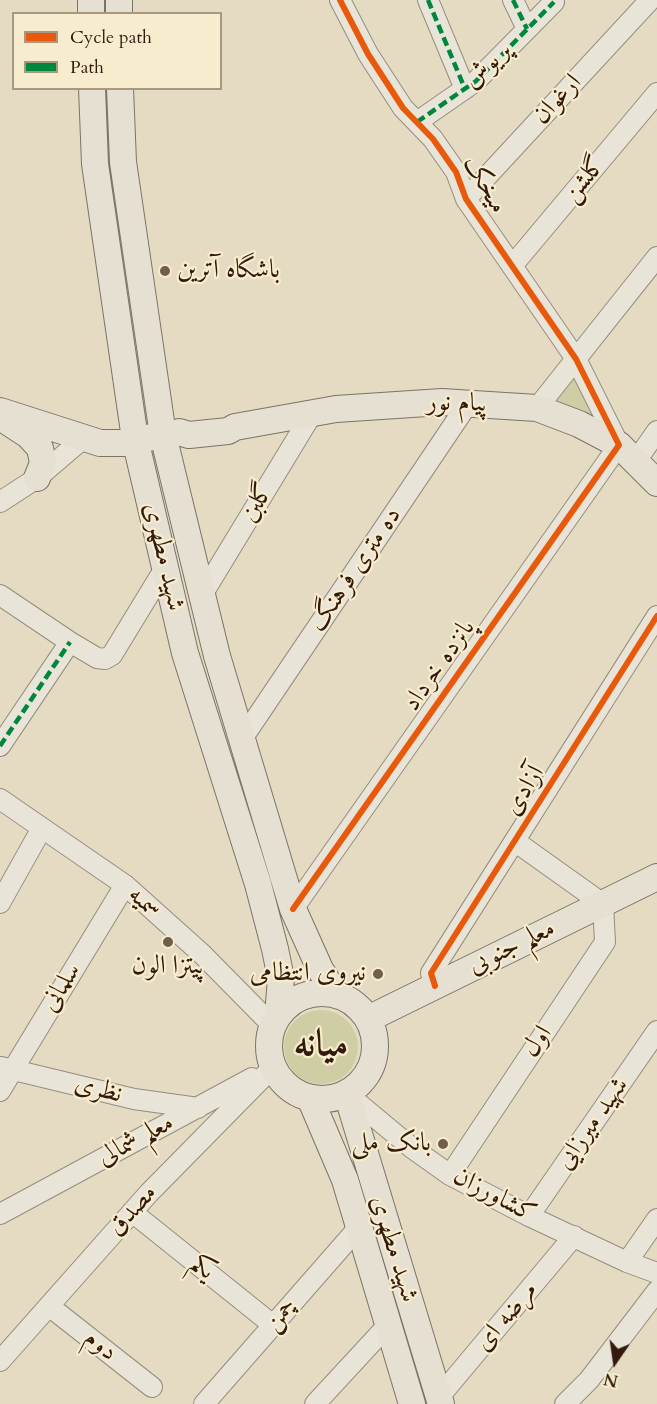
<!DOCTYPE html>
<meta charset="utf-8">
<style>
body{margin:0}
#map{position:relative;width:657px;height:1404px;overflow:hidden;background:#e5dbc2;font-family:Cardo,serif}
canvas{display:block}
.legend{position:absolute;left:12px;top:12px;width:210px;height:78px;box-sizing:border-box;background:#f8ecce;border:2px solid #a99881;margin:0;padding:8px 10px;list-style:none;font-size:18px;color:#321a0e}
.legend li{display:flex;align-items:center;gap:12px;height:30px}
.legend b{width:30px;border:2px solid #a99881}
.north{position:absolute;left:585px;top:1332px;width:60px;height:60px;-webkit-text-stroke:4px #f8ecce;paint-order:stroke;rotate:193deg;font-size:16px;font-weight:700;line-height:24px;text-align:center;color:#321a0e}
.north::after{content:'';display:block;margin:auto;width:21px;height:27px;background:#321a0e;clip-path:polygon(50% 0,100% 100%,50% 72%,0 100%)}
</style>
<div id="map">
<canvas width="657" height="1404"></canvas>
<ul class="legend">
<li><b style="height:8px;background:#e8590c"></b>Cycle path</li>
<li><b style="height:8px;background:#00873e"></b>Path</li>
</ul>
<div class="north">N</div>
</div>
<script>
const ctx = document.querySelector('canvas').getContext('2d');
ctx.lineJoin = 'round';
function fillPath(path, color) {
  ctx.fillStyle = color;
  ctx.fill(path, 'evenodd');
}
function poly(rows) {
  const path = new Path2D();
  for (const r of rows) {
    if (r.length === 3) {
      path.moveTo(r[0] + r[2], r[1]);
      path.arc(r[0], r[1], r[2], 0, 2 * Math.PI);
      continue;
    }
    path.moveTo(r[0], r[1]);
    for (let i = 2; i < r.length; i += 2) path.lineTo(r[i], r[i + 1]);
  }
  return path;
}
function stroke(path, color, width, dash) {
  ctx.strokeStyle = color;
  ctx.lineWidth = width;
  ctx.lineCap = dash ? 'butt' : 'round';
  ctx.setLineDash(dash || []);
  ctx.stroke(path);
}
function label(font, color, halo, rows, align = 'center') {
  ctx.font = font + ' Cardo,Amiri,serif';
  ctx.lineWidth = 4.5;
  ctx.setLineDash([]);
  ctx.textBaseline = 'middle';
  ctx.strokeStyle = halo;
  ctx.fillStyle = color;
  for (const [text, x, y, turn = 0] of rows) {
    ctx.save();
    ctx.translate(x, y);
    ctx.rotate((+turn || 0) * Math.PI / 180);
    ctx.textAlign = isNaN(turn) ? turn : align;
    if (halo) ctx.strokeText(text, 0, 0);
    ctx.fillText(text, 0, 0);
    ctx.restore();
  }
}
const green = poly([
 [575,369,607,434,546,406],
 [321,1047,37]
]);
const minor = poly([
 [428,0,465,89],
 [513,0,527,29],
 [417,122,476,81,554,2],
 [466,199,650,0],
 [512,266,657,93],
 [537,408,657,257],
 [636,461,657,431],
 [0,502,37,478,85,437],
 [0,595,70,642,97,658,105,659,112,655,165,568],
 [202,595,313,412],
 [242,739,469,402],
 [0,746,70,642],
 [0,799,125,885,202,954,273,1026],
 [0,903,42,828],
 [293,909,619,445,576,359,466,199,456,172,433,139,403,108,368,54,340,0],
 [435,986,431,973,657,616],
 [1,1067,134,1099,198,1108],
 [0,1091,125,885],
 [347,1094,412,1148,450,1175,529,1216,627,1262,657,1273],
 [450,1175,605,942,603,904,516,842],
 [132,1212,273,1325],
 [0,1214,252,1078],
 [529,1216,657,1031],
 [627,1262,657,1219],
 [49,1306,152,1387],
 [0,1361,149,1193,273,1067],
 [439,1397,574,1236],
 [204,1404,359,1227],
 [315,1404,388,1325],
 [565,1404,589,1380,657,1291]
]);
const major = poly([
 [91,14,91,0],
 [119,14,119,0],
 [92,88,95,164,135,439,185,653,258,884,275,949,281,978,278,1016],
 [120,88,123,162,163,435,217,656,293,909,320,969,336,995],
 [0,411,100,443,126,443,152,437],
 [8,422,28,435,40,448,43,463,37,478],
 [179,432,189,435,228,431,235,427,336,409,442,402,537,408,579,424,619,445,657,483],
 [322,1046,53],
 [368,1019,657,877],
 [347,1094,441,1404],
 [310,1098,345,1180,412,1404]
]);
const quiet = poly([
 [428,0,465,89],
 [513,0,527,29],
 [417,122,476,81,554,2],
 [0,746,70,642]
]);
const cycleway = poly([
 [293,909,619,445,576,359,466,199,456,172,433,139,403,108,368,54,340,0],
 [435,986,431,973,657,616]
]);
const markers = [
 [165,271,6,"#715e4d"],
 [168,942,6,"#715e4d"],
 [378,974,6,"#715e4d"],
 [443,1144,6,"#715e4d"]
];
const streetNames = [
 ["پریوش",488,66,-43],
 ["ارغوان",558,100,-47],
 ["گلشن",585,180,-50],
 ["میخک",484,185,60],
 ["پیام نور",457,404,1],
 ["گلبن",258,503,-59],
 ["شهید مطهری",163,557,77],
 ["ده متری فرهنگ",356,570,-56],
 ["پانزده خرداد",440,666,-55],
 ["آزادی",525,791,-58],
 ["سمیه",144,903,42],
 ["معلم جنوبی",512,948,-26],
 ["سلمانی",62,988,-58],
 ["اول",538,1042,-56],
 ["نظری",98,1090,14],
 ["شهید میرزایی",593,1124,-55],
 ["معلم شمالی",136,1141,-28],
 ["کشاورزان",494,1196,28],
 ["مصدق",133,1211,-48],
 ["شهید مطهری",393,1249,73],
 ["یکم",202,1268,39],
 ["چمن",281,1315,-49],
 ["مرضه ای",507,1317,-50],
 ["دوم",100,1346,38]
];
const poiNames = [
 ["باشگاه آترین",177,271,"left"],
 ["پیتزا الون",168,967,"center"],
 ["نیروی انتظامی",366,974],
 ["بانک ملی",431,1144]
];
const townNames = [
 ["میانه",321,1046]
];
fillPath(green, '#cecda4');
stroke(minor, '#958c7d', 22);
stroke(major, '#7c7366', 28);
stroke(minor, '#e9e4d8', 20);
stroke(major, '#e5e0d1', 26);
stroke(quiet, '#00873e', 4.5, [9, 4.5]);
stroke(cycleway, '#e8590c', 6);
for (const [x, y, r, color] of markers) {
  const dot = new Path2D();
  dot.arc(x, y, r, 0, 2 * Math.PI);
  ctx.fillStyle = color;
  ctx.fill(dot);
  stroke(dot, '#f8ecce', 2);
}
label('26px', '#321a0e', '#f8ecce', streetNames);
label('26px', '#321a0e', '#f8ecce', poiNames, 'right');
label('bold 38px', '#321a0e', '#f8ecce', townNames);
</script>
